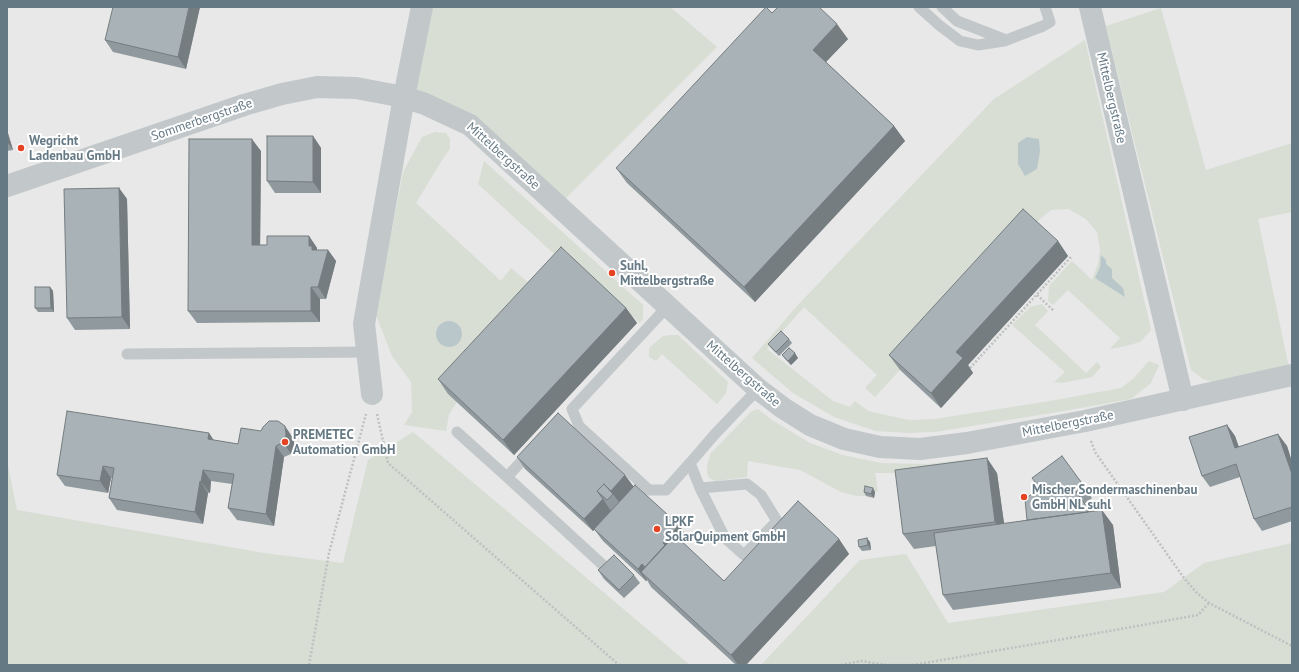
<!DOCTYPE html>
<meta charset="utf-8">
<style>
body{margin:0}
#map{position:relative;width:1299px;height:672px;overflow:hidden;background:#f7f6f3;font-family:"PT Sans",sans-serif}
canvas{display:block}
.frame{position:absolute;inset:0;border:8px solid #657985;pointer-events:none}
</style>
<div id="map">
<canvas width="1299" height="672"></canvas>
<div class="frame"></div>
</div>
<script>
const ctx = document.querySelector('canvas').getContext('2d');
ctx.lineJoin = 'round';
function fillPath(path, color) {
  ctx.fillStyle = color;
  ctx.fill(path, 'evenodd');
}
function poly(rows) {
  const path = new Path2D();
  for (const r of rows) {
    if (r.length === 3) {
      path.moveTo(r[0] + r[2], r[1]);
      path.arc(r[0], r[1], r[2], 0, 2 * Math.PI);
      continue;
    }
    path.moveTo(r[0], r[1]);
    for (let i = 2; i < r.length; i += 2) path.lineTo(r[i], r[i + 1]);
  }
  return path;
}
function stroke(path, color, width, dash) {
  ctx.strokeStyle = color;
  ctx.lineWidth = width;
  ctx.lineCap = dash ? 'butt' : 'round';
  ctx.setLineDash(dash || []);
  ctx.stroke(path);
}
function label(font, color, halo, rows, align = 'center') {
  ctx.font = font + ' "PT Sans",sans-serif';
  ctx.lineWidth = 4;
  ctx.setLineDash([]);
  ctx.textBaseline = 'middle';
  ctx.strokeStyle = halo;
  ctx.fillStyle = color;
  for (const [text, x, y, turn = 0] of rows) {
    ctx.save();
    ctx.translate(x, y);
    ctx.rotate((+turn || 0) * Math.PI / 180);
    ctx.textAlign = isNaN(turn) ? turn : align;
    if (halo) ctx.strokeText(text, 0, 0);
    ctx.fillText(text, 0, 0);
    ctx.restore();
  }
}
const built = poly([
 [7,7,1292,7,1292,665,7,665]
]);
const green = poly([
 [422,7,670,7,717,47,569,195,559,207,470,125,404,97],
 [1161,8,1206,170,1292,143,1292,212,1258,219,1289,368,1216,383,1203,379,1191,370,1124,100,1106,26],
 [1085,40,1151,330,1140,342,1126,346,1110,349,1120,338,1068,290,1053,305,1048,301,1049,286,1072,261,1092,280,1098,264,1100,250,1097,232,1086,219,1068,209,1051,210,1034,224,875,397,865,388,877,375,804,307,767,349,833,401,850,407,855,401,868,411,909,420,934,419,1050,401,1121,388,1133,379,1149,361,1159,365,1151,383,1131,399,1064,411,935,432,908,433,876,431,834,417,793,393,752,358,797,306,994,99],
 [435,132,446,133,450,139,450,149,442,160,416,203,501,281,511,268,542,294,448,394,457,402,449,414,446,431,404,425,412,412,411,382,392,356,376,315,403,172,422,137],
 [484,161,643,305,643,319,640,323,569,256,553,253,478,184],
 [1042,304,1048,311,1035,325,1086,373,1097,362,1101,367,1092,377,1062,383,1054,382,1065,372,1012,325,1030,307],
 [670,335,678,335,728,382,726,393,717,404,662,354,656,361,649,357,649,348,663,336],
 [758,409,772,420,810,443,843,455,881,463,927,464,972,459,978,463,946,473,875,473,878,491,875,492,868,490,866,496,857,496,841,492,800,470,748,461,747,477,716,481,709,478,707,473,707,465,711,453,752,411],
 [413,432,690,665,7,665,7,460,17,510,264,553,343,563,368,460],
 [1292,543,1292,665,761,665,860,560,906,554,948,623,1164,592,1204,563]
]);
const water = poly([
 [1027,137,1039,139,1040,151,1037,169,1025,176,1018,164,1018,143],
 [1101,255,1106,260,1106,264,1112,269,1112,278,1123,288,1125,297,1095,278,1100,267],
 [449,334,13]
]);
const path = poly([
 [1037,295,1054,311],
 [970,368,1071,257],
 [377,414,388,463,619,665],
 [1091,441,1095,452,1184,578,1196,592,1209,603,1292,646],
 [309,665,329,553,366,414],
 [841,665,861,661,887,665,913,665,1087,635,1198,615,1209,603]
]);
const lane = poly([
 [919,7,939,25,960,41,978,45,1004,41,1043,26,1050,22,1045,7],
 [942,7,957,21,1006,40],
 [667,307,572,409,579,426,649,490,666,490,690,463],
 [127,354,367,352],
 [457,432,507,477,531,451],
 [507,477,605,567],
 [700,488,747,484,761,495,777,521,744,555,725,538,700,488,690,463,715,434,758,389]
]);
const street = poly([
 [1090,7,1183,400],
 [7,186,244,105,282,94,317,87,356,88,404,97,425,104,470,125,758,389,783,408,810,425,844,439,880,447,920,449,967,443,1085,421,1292,375],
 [372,394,364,324,404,97,422,7]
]);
const wall = poly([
 [200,7,186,69,113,52,105,40],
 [772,13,848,39,826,62,894,126,905,141,755,302,627,183,616,168],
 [7,130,13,150,7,151],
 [313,136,321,148,321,193,275,193,267,181],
 [261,151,260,245,267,245,309,236,317,248,317,250,328,250,336,261,326,299,320,299,320,322,197,323,188,311],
 [119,188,127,199,130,329,75,330,67,318],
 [1058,241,1068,256,968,365,973,373,941,408,900,370,889,355],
 [50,287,53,291,54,312,38,312,35,308],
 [626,308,637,323,514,455,448,394,438,379],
 [789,339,792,343,779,356,771,348,768,344],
 [782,355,798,358,791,365,785,359],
 [1227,425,1235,436,1239,447,1278,434,1287,446,1292,462,1292,521,1262,531,1254,519,1240,477,1210,487,1202,476],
 [209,433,213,440,238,444,293,438,295,447,291,454,284,457,274,526,237,520,228,508,232,484,211,481,210,493,208,493,203,524,117,510,109,498,112,478,111,478,108,493,65,486,57,475],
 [1062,456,1092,498,1084,504,1090,512,1113,525,1121,588,953,610,943,595,936,546,914,549,903,534,997,473,1004,524,1027,520,1040,488],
 [517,457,633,487,679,525,687,537,682,542,724,581,839,539,849,554,746,665,736,665,651,587,647,580,646,581,603,541,594,529,611,511,593,531,525,469],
 [864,492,875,492,874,498,866,496],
 [870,542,871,550,862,551,859,547],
 [598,570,634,575,640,583,624,598,604,579]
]);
const shadedWall = poly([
 [189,7,200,7,186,69,178,57],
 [837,24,848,39,823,65,813,50],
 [894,126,905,141,755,302,744,287],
 [7,130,13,150,7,142],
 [313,136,321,148,321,193,313,182],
 [252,139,261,151,260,257,252,245],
 [119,188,127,199,130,329,122,317],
 [309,236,317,248,317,252,320,257,309,246],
 [1058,241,1068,256,968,365,973,373,941,408,931,393,956,352],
 [328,250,336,261,326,299,318,287],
 [50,287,53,291,54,312,51,308],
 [311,287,320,299,320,322,311,311],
 [626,308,637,323,514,455,503,440],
 [795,353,798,358,791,365,788,361],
 [1227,425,1235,436,1243,460,1235,448],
 [285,426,293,438,295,447,291,454,283,442],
 [209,433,217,445,208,439],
 [1278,434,1287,446,1292,462,1292,474],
 [276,446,284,457,274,526,266,514],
 [987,458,997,473,1006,537,995,522],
 [103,466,111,478,108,493,100,481],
 [203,470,211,481,210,493,201,482],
 [625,475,634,487,619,502,613,494,605,497],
 [200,481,208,493,203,524,195,512],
 [873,488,875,492,874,498,871,494],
 [603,499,611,511,593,531,584,519],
 [1102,510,1113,525,1121,588,1111,573],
 [679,525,687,537,672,553,663,543],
 [867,538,870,542,871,550,868,545],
 [839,539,849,554,746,665,738,665,731,655],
 [642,564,650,576,641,572,647,580,646,581,638,569]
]);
const building = poly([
 [113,7,189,7,178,57,105,40,113,7],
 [766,7,772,13,778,7,819,7,837,24,813,50,894,126,744,287,616,168,766,7],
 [267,136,313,136,313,182,267,181,267,136],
 [189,139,252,139,252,245,267,245,267,236,309,236,309,246,312,246,312,250,328,250,318,287,311,287,311,311,188,311,189,139],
 [119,188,122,317,67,318,64,189,119,188],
 [1023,209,1058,241,956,352,963,358,931,393,889,355,1023,209],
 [561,247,626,308,503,440,438,379,561,247],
 [35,287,50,287,51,308,35,308,35,287],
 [781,331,789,339,776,352,768,344,781,331],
 [789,348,795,353,788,361,782,355,789,348],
 [67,411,209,433,208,439,238,444,241,428,261,431,263,427,269,421,278,421,285,426,286,435,283,442,276,446,266,514,228,508,234,474,203,470,201,482,200,481,195,512,109,498,114,468,103,466,100,481,57,475,67,411],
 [558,413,625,475,611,491,604,484,597,491,603,499,584,519,517,457,558,413],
 [1227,425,1235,448,1278,434,1292,474,1292,507,1254,519,1236,464,1202,476,1189,437,1227,425],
 [1062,456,1084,486,1076,492,1087,507,1088,512,1027,520,1025,499,1040,488,1032,478,1062,456],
 [987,458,995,522,903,534,895,470,987,458],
 [604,484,613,494,607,500,597,491,604,484],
 [635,485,679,525,663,543,665,545,645,567,642,564,638,569,594,529,635,485],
 [865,486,873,488,871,494,864,492,865,486],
 [798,501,839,539,731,655,641,572,675,535,724,581,798,501],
 [1102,510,1111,573,943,595,934,533,1102,510],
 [867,538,868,545,859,547,858,540,867,538],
 [614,555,634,575,619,590,598,570,614,555]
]);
const markers = [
 [21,148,4,"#e64324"],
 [612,273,4,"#e64324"],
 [285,442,4,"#e64324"],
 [1024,497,4,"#e64324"],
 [657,529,4,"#e64324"]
];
const streetNames = [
 ["Mittelbergstraße",1111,98,77],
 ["Sommerbergstraße",202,120,-19],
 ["Mittelbergstraße",503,156,42],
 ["Mittelbergstraße",743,374,41],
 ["Mittelbergstraße",1068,424,-11]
];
const poiNames = [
 ["Wegricht",29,141],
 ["Ladenbau GmbH",29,156],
 ["Suhl,",620,266],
 ["Mittelbergstraße",620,281],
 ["PREMETEC",293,435],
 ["Automation GmbH",293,450],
 ["Mischer Sondermaschinenbau",1032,490],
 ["GmbH NL suhl",1032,505],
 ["LPKF",665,522],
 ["SolarQuipment GmbH",665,537]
];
fillPath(built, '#e7e8e7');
fillPath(green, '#d8ded4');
fillPath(water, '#b9c7ca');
stroke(path, '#bec0c2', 2.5, [2, 2]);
stroke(lane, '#c2c7c9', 11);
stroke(street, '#c2c7c9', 22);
fillPath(wall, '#90999d');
fillPath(shadedWall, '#767d80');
fillPath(building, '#a8b2b7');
stroke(building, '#767d80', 1);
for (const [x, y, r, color] of markers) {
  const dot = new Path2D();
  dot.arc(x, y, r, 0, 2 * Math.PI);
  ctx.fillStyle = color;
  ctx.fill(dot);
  stroke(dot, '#fff', 1.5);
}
label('13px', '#657985', '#fff', streetNames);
label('bold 13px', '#657985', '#fff', poiNames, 'left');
</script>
